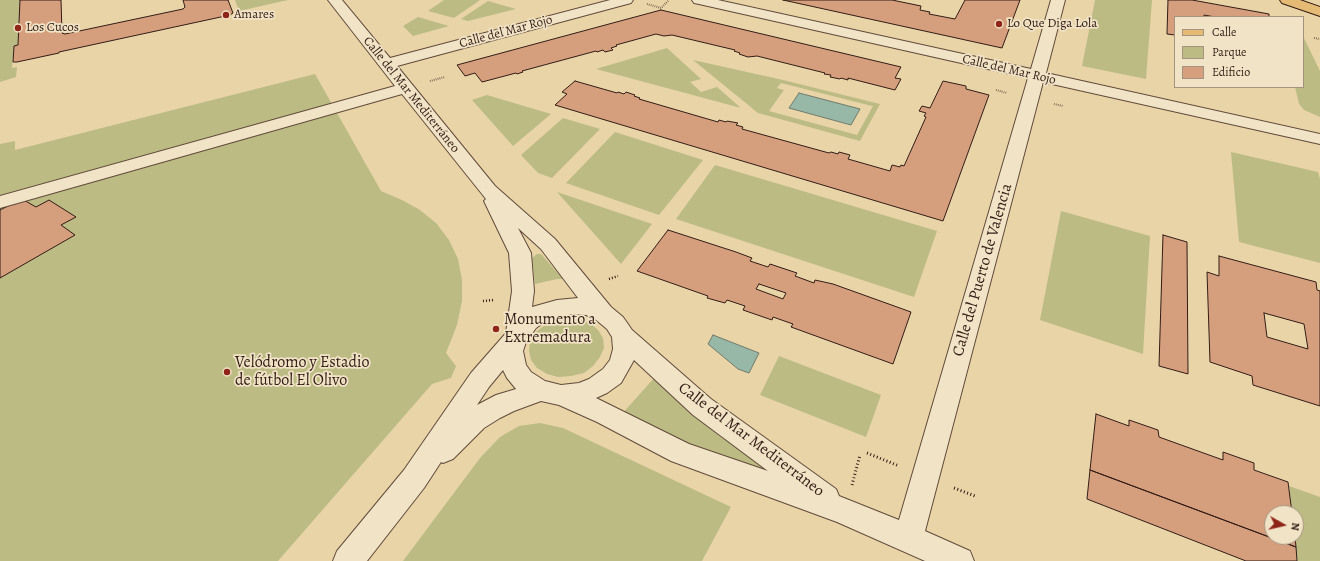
<!DOCTYPE html>
<meta charset="utf-8">
<style>
body{margin:0}
#map{position:relative;width:1320px;height:561px;overflow:hidden;background:#e9d4a8;font-family:Alegreya,serif}
canvas{display:block}
.legend{position:absolute;left:1174px;top:16px;width:130px;height:72px;box-sizing:border-box;background:#f1e3c6;border:1px solid #a5937f;margin:0;padding:5px 7px;list-style:none;font-size:12px;color:#321c15}
.legend li{display:flex;align-items:center;gap:8px;height:20px}
.legend b{width:20px;border:1px solid #a5937f}
.north{position:absolute;left:1264px;top:505px;width:40px;height:40px;box-sizing:border-box;background:#f1e3c6;border:1px solid #a5937f;border-radius:50%;rotate:98deg;font-size:11px;font-weight:700;line-height:16px;text-align:center;color:#321c15}
.north::after{content:'';display:block;margin:auto;width:14px;height:18px;background:#8f2418;clip-path:polygon(50% 0,100% 100%,50% 72%,0 100%)}
</style>
<div id="map">
<canvas width="1320" height="561"></canvas>
<ul class="legend">
<li><b style="height:5px;background:#e4ba74"></b>Calle</li>
<li><b style="height:11px;background:#bcbb84"></b>Parque</li>
<li><b style="height:11px;background:#d59f7e"></b>Edificio</li>
</ul>
<div class="north">N</div>
</div>
<script>
const ctx = document.querySelector('canvas').getContext('2d');
ctx.lineJoin = 'round';
function fillPath(path, color) {
  ctx.fillStyle = color;
  ctx.fill(path, 'evenodd');
}
function poly(rows) {
  const path = new Path2D();
  for (const r of rows) {
    path.moveTo(r[0], r[1]);
    for (let i = 2; i < r.length; i += 2) path.lineTo(r[i], r[i + 1]);
  }
  return path;
}
function stroke(path, color, width, dash) {
  ctx.strokeStyle = color;
  ctx.lineWidth = width;
  ctx.lineCap = dash ? 'butt' : 'round';
  ctx.setLineDash(dash || []);
  ctx.stroke(path);
}
function label(font, color, halo, rows, align = 'center') {
  ctx.font = font + ' Alegreya,serif';
  ctx.lineWidth = 3.5;
  ctx.setLineDash([]);
  ctx.textBaseline = 'middle';
  ctx.strokeStyle = halo;
  ctx.fillStyle = color;
  for (const [text, x, y, turn = 0] of rows) {
    ctx.save();
    ctx.translate(x, y);
    ctx.rotate((+turn || 0) * Math.PI / 180);
    ctx.textAlign = isNaN(turn) ? turn : align;
    if (halo) ctx.strokeText(text, 0, 0);
    ctx.fillText(text, 0, 0);
    ctx.restore();
  }
}
const green = poly([
 [0,0,20,0,18,45,14,46,12,68,17,67,16,77,0,82],
 [235,0,288,0,239,11],
 [444,0,480,0,454,18,428,11],
 [1095,0,1152,0,1146,79,1082,66],
 [488,1,516,9,468,21,461,19],
 [418,17,449,26,413,36,403,26],
 [1303,36,1320,71,1320,117,1304,110,1299,104,1295,87,1303,87],
 [667,48,701,79,690,82,701,92,717,87,741,108,596,69],
 [693,60,783,80,880,104,860,141,758,113],
 [781,83,872,106,873,106,857,135,769,111,784,90,777,88],
 [315,74,381,191,402,200,420,210,436,223,449,240,458,259,462,280,462,301,457,325,446,353,456,366,451,378,432,384,278,561,0,561,0,144,15,141,15,150],
 [487,95,551,114,513,146,472,100],
 [563,118,600,129,552,178,538,173,521,155],
 [615,132,703,160,659,215,566,183],
 [1231,152,1318,172,1320,179,1320,263,1239,242],
 [715,165,937,231,914,297,676,219],
 [557,192,652,224,621,264],
 [1061,211,1150,236,1143,354,1040,320],
 [537,254,541,254,563,279,557,279,535,284,532,258],
 [568,318,579,319,590,323,598,330,603,338,604,348,600,357,593,366,584,373,571,376,558,377,547,374,537,368,531,360,529,351,530,341,536,332,545,325,556,320],
 [779,356,881,395,866,437,760,395],
 [655,377,686,407,718,435,758,461,761,466,761,470,753,472,621,415],
 [540,423,563,428,731,507,702,561,403,561,480,458,500,437,519,426],
 [1289,486,1320,497,1320,561,1297,561,1295,537,1296,537,1296,513,1292,513]
]);
const water = poly([
 [799,93,860,109,851,125,789,108,799,93],
 [713,335,759,353,749,373,738,369,708,344,713,335]
]);
const building = poly([
 [20,0,61,0,62,33,65,34,183,9,185,7,183,0,228,0,233,13,230,15,59,52,59,53,17,62,13,62,14,46,18,45,20,0],
 [783,0,892,0,921,6,920,10,930,12,929,14,955,19,965,0,1020,0,1002,48,783,0],
 [1168,0,1192,0,1269,14,1269,17,1215,17,1204,15,1204,17,1175,17,1175,35,1167,34,1168,0],
 [661,10,901,67,895,78,901,79,895,90,848,78,848,80,841,78,840,79,830,77,831,75,824,74,825,73,757,56,748,57,739,54,740,53,734,51,735,50,672,35,664,36,656,34,616,45,617,46,611,48,613,50,605,52,603,50,597,52,596,51,522,71,523,72,517,74,516,73,482,82,475,73,465,76,457,65,661,10],
 [575,81,617,93,618,92,624,94,626,92,635,95,634,96,640,98,639,99,718,122,719,120,726,122,727,121,738,123,736,125,743,127,742,129,829,153,831,152,838,154,839,152,850,155,848,159,890,171,892,165,900,167,901,165,904,166,926,117,924,116,926,113,919,111,922,106,930,108,943,81,966,86,966,89,989,95,943,221,555,105,567,94,562,92,575,81],
 [22,199,36,207,49,200,76,217,61,225,75,235,0,278,0,210,22,199],
 [668,230,736,252,752,258,750,261,768,267,770,264,797,273,795,276,814,283,815,280,833,284,911,312,893,364,791,327,793,324,773,317,772,320,743,310,745,306,727,300,725,303,707,298,708,296,637,271,668,230],
 [759,284,786,293,783,299,756,289,759,284],
 [1163,235,1187,242,1188,374,1159,366,1163,235],
 [1219,256,1316,282,1317,290,1320,291,1320,406,1253,385,1252,376,1210,362,1207,272,1219,276,1219,256],
 [1264,313,1304,324,1308,349,1267,337,1264,313],
 [1096,414,1129,426,1129,420,1158,430,1159,437,1223,460,1223,452,1254,463,1254,470,1288,482,1292,513,1272,513,1272,537,1295,537,1296,547,1090,470,1096,414],
 [1090,470,1296,547,1297,561,1246,561,1087,499,1090,470]
]);
const pathFar2 = poly([
 [647,4,661,8,669,0],
 [1314,38,1320,39],
 [430,81,445,77],
 [996,90,1007,93],
 [1054,104,1063,106]
]);
const pathFar1 = poly([
 [609,279,618,276],
 [483,301,494,300]
]);
const path = poly([
 [867,453,899,466],
 [852,485,860,455],
 [954,488,975,496]
]);
const minor = poly([
 [328,0,342,0,390,58,610,0,633,0,631,3,397,66,495,186,555,239,611,307,623,317,632,330,711,399,836,489,839,496,899,520,1028,78,699,4,694,3,692,0,718,0,1031,69,1051,0,1065,0,1046,73,1320,134,1320,144,1043,82,925,531,970,551,974,561,925,561,837,522,671,461,597,422,559,405,541,401,514,411,500,418,484,428,453,459,443,463,441,462,424,488,367,561,333,561,337,551,404,470,471,373,506,333,512,291,509,253,484,201,486,199,402,94,0,208,0,196,395,86,328,0],
 [518,228,541,249,578,298,557,300,532,307,534,291,531,253,518,228],
 [573,314,586,315,595,319,607,329,612,337,613,349,610,360,603,369,589,379,579,383,561,385,545,381,531,372,526,365,523,351,526,342,536,328,549,319,573,314],
 [634,360,693,415,768,471,689,444,596,398,607,393,621,383,634,360],
 [503,370,507,378,516,389,496,395,477,405,489,387,503,370]
]);
const major = poly([
 [1280,0,1300,0,1320,7,1320,16,1282,3,1280,0]
]);
const markers = [
 [226,15,4,"#8f2418"],
 [999,24,4,"#8f2418"],
 [18,28,4,"#8f2418"],
 [496,329,4,"#8f2418"],
 [227,372,4,"#8f2418"]
];
const farPoinames = [
 ["Amares",234,15],
 ["Lo Que Diga Lola",1007,24],
 ["Los Cucos",26,28]
];
const farStreetnames = [
 ["Calle del Mar Rojo",506,32,-15],
 ["Calle del Mar Rojo",1009,70,13],
 ["Calle del Mar Mediterráneo",411,95,51]
];
const streetNames = [
 ["Calle del Puerto de Valencia",983,270,-74],
 ["Calle del Mar Mediterráneo",751,440,37]
];
const poiNames = [
 ["Monumento a",504,320],
 ["Extremadura",504,338],
 ["Velódromo y Estadio",235,363],
 ["de fútbol El Olivo",235,381]
];
fillPath(green, '#bcbb84');
fillPath(water, '#97b8a6');
stroke(water, '#6f7a6c', 1);
fillPath(building, '#d59f7e');
stroke(building, '#321c15', 1);
stroke(minor, '#604a3a', 2);
stroke(major, '#321c15', 2);
stroke(pathFar2, '#321c15', 2, [0.5, 1.5]);
stroke(pathFar1, '#321c15', 2.5, [1, 2]);
stroke(path, '#321c15', 3, [1, 2.5]);
fillPath(minor, '#f1e3c6');
fillPath(major, '#e4ba74');
for (const [x, y, r, color] of markers) {
  const dot = new Path2D();
  dot.arc(x, y, r, 0, 2 * Math.PI);
  ctx.fillStyle = color;
  ctx.fill(dot);
  stroke(dot, '#f1e3c6', 1.5);
}
label('13px', '#321c15', '#f1e3c6', farPoinames, 'left');
label('13px', '#321c15', '#f1e3c6', farStreetnames);
label('16px', '#321c15', '#f1e3c6', streetNames);
label('16px', '#321c15', '#f1e3c6', poiNames, 'left');
</script>
